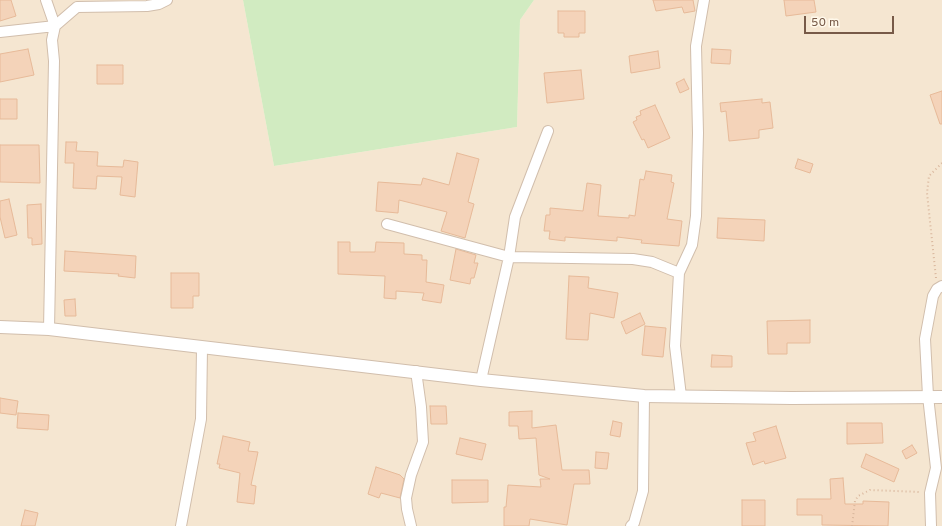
<!DOCTYPE html>
<style>
body{margin:0}
#map{position:relative;width:942px;height:526px;overflow:hidden;background:#fdf4e3;font-family:Overpass,sans-serif}
canvas{display:block}
.scale{position:absolute;left:804px;top:16px;width:90px;height:18px;box-sizing:border-box;border:2px solid #775a48;border-top:0;padding-left:5px;font-size:12px;line-height:14px;white-space:nowrap;color:#775a48;-webkit-text-stroke:3px #fff8ea;paint-order:stroke}
</style>
<div id="map">
<canvas width="942" height="526"></canvas>
<div class="scale">50 m</div>
</div>
<script>
const ctx = document.querySelector('canvas').getContext('2d');
ctx.lineJoin = 'round';
function fillPath(path, color) {
  ctx.fillStyle = color;
  ctx.fill(path, 'evenodd');
}
function poly(rows) {
  const path = new Path2D();
  for (const r of rows) {
    path.moveTo(r[0], r[1]);
    for (let i = 2; i < r.length; i += 2) path.lineTo(r[i], r[i + 1]);
  }
  return path;
}
function stroke(path, color, width, dash) {
  ctx.strokeStyle = color;
  ctx.lineWidth = width;
  ctx.lineCap = dash ? 'butt' : 'round';
  ctx.setLineDash(dash || []);
  ctx.stroke(path);
}
const residential = poly([
 [0,0,243,0,274,166,517,127,520,20,534,0,942,0,942,526,0,526]
]);
const green = poly([
 [243,0,534,0,520,20,517,127,274,166]
]);
const building = poly([
 [0,0,11,0,16,16,0,21,0,0],
 [653,0,693,0,695,11,684,13,682,7,656,11,653,0],
 [784,0,814,0,816,12,786,16,784,0],
 [558,11,585,11,585,33,579,33,579,37,564,37,564,33,558,33,558,11],
 [28,49,34,75,0,82,0,54,28,49],
 [712,49,731,50,730,64,711,63,712,49],
 [658,51,660,68,631,73,629,56,658,51],
 [97,65,123,65,123,84,97,84,97,65],
 [581,70,584,99,547,103,544,73,581,70],
 [684,79,689,89,680,93,676,83,684,79],
 [942,91,942,124,940,124,930,95,942,91],
 [0,99,17,99,17,119,0,119,0,99],
 [762,99,762,103,770,102,773,128,759,130,759,138,729,141,726,111,721,112,720,103,762,99],
 [655,105,670,138,648,148,644,139,642,140,633,122,637,120,636,117,641,115,640,111,655,105],
 [66,142,77,142,76,151,98,152,97,166,123,167,124,160,138,162,135,197,120,195,122,177,97,176,96,189,73,188,74,163,65,163,66,142],
 [0,145,39,145,40,183,0,182,0,145],
 [457,153,479,159,468,202,474,204,465,238,441,231,447,212,399,200,398,213,376,211,378,182,421,185,423,178,449,185,457,153],
 [798,159,813,164,810,173,795,168,798,159],
 [646,171,672,175,671,182,674,183,667,219,682,221,679,246,641,243,642,240,617,237,617,241,565,237,565,241,549,239,550,231,544,231,546,215,550,215,550,208,583,211,587,183,601,185,598,216,629,218,629,215,635,216,640,179,644,180,646,171],
 [9,199,17,235,5,238,0,217,0,201,9,199],
 [41,204,42,244,32,245,32,238,28,238,27,205,41,204],
 [718,218,765,220,764,241,717,238,718,218],
 [338,242,350,242,350,252,375,252,376,242,404,243,404,254,422,255,422,260,427,260,426,282,444,285,441,303,422,300,424,293,396,291,396,299,384,298,385,276,338,274,338,242],
 [456,249,476,255,474,263,478,263,474,278,471,278,470,284,450,280,456,249],
 [65,251,136,256,135,278,118,276,119,274,64,271,65,251],
 [171,273,199,273,199,296,193,296,193,308,171,308,171,273],
 [569,276,589,277,588,288,618,293,614,318,590,313,588,340,566,339,569,276],
 [75,299,76,316,65,316,64,300,75,299],
 [640,313,645,324,626,334,621,322,640,313],
 [810,320,810,343,787,343,787,354,768,354,767,321,810,320],
 [645,326,666,328,663,357,642,355,645,326],
 [712,355,732,356,732,367,711,367,712,355],
 [0,398,18,401,16,415,0,413,0,398],
 [430,406,446,406,447,424,431,424,430,406],
 [532,411,532,428,556,425,562,470,589,470,590,484,574,484,567,525,530,519,529,526,504,526,504,507,506,507,508,485,541,487,540,479,550,479,539,475,536,438,519,439,518,426,509,426,509,412,532,411],
 [18,413,49,415,48,430,17,428,18,413],
 [613,421,622,423,620,437,610,435,613,421],
 [847,423,882,423,883,443,847,444,847,423],
 [776,426,786,458,765,464,764,461,753,465,746,443,756,441,753,433,776,426],
 [223,436,250,442,248,451,258,452,251,485,256,486,254,504,237,502,240,473,219,468,220,464,217,464,223,436],
 [460,438,486,444,482,460,456,454,460,438],
 [912,445,917,453,906,459,902,451,912,445],
 [596,452,609,453,607,469,595,468,596,452],
 [866,454,899,469,894,482,861,467,866,454],
 [376,467,400,475,404,479,400,498,381,493,379,498,368,494,376,467],
 [843,478,845,504,863,504,863,501,889,502,888,526,822,525,822,515,797,515,797,499,831,499,830,479,843,478],
 [452,480,488,480,488,502,452,503,452,480],
 [742,500,765,500,765,526,742,526,742,500],
 [25,510,38,513,35,526,21,526,25,510]
]);
const path = poly([
 [936,278,927,193,929,176,942,163],
 [852,526,855,501,858,496,870,490,920,492]
]);
const minor = poly([
 [46,0,55,26,52,40,54,61,49,329],
 [0,32,55,26,77,7,147,6,159,4,167,0],
 [387,224,509,257,633,259,652,262,679,273],
 [481,380,509,257,515,217,548,131],
 [681,396,675,346,679,273,692,245,696,216,698,133,696,46,704,0],
 [181,526,201,419,202,348],
 [411,526,407,509,406,498,411,475,423,442,421,407,416,371],
 [631,526,634,523,643,491,644,396],
 [931,526,930,493,936,468,928,396,925,339,933,296,937,289,942,286]
]);
const tertiary = poly([
 [0,327,49,329,481,380,644,396,792,398,942,397]
]);
fillPath(residential, '#f5e6d1');
fillPath(green, '#d1ebc1');
fillPath(building, '#f4d3b9');
stroke(building, '#e7ba99', 1);
stroke(minor, '#d1beac', 12);
stroke(tertiary, '#d1beac', 14);
stroke(path, '#d9b69c', 2, [1, 3]);
stroke(minor, '#fff', 10);
stroke(tertiary, '#fff', 12);
</script>
